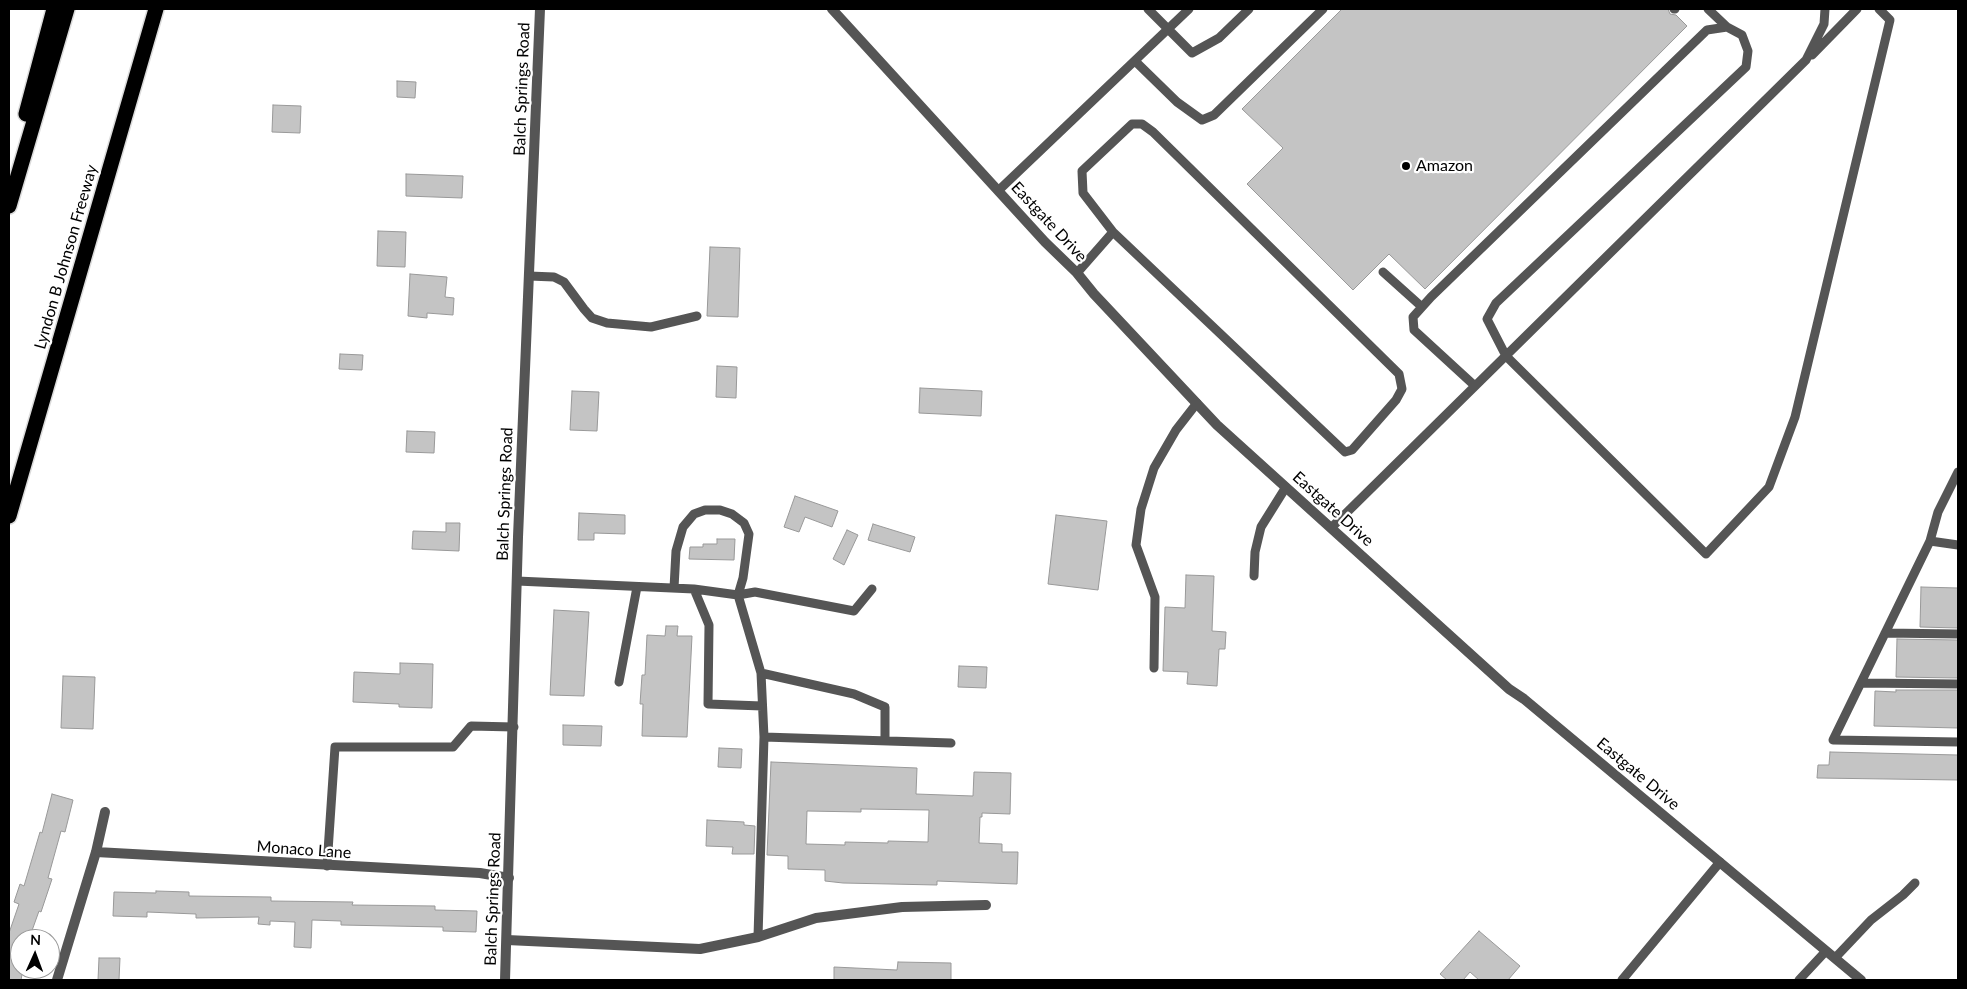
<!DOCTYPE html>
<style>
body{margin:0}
#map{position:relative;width:1967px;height:989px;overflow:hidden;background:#fff;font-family:Lato,sans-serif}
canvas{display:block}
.frame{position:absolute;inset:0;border:10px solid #000;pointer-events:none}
.north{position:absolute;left:10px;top:929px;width:50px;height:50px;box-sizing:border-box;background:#fff;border:1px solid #999;border-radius:50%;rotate:2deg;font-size:14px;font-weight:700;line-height:20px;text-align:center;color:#000}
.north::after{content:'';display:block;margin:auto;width:18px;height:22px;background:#000;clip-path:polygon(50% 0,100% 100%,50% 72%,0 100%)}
</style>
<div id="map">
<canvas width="1967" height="989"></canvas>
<div class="frame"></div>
<div class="north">N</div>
</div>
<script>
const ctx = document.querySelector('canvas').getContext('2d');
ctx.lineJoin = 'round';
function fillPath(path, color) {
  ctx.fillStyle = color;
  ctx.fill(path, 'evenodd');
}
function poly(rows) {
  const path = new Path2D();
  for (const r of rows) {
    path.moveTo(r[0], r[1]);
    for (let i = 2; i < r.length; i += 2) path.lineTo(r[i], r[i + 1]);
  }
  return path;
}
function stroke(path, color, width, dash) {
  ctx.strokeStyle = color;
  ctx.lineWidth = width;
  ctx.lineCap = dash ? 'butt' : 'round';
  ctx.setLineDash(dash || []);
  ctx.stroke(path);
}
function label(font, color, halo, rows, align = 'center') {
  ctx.font = font + ' Lato,sans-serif';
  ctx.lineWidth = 4.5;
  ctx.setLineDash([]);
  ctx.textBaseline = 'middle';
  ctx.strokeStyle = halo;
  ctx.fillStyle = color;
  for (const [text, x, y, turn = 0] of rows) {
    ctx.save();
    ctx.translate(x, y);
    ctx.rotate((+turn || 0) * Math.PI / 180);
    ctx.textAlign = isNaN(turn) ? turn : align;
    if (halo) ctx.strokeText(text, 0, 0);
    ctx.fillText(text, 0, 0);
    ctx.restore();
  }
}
const building = poly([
 [1342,9,1668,9,1670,14,1676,15,1687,26,1425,289,1389,254,1353,290,1247,184,1283,148,1242,109,1342,9],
 [397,81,416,82,415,98,397,97,397,81],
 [273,105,301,106,300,133,272,132,273,105],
 [406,174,463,176,462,198,406,196,406,174],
 [378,231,406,232,405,267,377,266,378,231],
 [710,247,740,248,738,317,707,316,710,247],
 [410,274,447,277,445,297,454,298,453,315,427,313,427,318,408,316,410,274],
 [340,354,363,355,362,370,339,369,340,354],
 [717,366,737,367,736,398,716,397,717,366],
 [920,388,982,391,981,416,919,413,920,388],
 [572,391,599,392,597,431,570,430,572,391],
 [407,431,435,432,434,453,406,452,407,431],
 [795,496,838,511,832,527,805,517,799,532,784,527,795,496],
 [579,513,625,515,625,534,594,533,594,540,578,540,579,513],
 [1056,515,1107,521,1098,590,1048,584,1056,515],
 [446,523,460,523,459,551,412,549,413,531,446,532,446,523],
 [873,524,915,537,910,552,868,540,873,524],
 [847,530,858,535,844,565,833,559,847,530],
 [717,539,735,539,734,560,689,559,690,547,703,547,703,544,717,544,717,539],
 [1186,575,1214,576,1212,631,1226,632,1225,649,1219,649,1217,686,1187,684,1188,672,1163,671,1165,607,1185,608,1186,575],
 [1921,587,1958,588,1958,628,1920,627,1921,587],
 [554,610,589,612,584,696,550,695,554,610],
 [666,626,678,626,677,636,692,636,687,737,642,736,643,704,640,704,642,675,645,675,647,635,665,636,666,626],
 [1897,639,1958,640,1958,678,1896,677,1897,639],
 [400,663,433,664,432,708,399,707,399,704,353,702,354,672,400,674,400,663],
 [959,666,987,667,986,688,958,687,959,666],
 [63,676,95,677,93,729,61,728,63,676],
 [1896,690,1958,690,1958,728,1874,726,1875,691,1896,692,1896,690],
 [563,725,602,726,601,746,563,745,563,725],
 [719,748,742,749,741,768,718,767,719,748],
 [1830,752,1958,755,1958,780,1817,778,1818,765,1829,765,1830,752],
 [771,762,917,768,916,794,973,796,974,772,1011,773,1010,814,982,813,982,817,980,817,979,843,1002,844,1002,852,1018,852,1017,884,937,881,937,885,843,883,825,881,825,870,788,869,788,856,767,855,771,762],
 [861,809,929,810,928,842,888,841,888,843,845,842,845,845,806,844,807,811,861,812,861,809],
 [52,794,73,800,65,832,61,831,48,878,52,879,41,912,39,911,29,939,20,939,20,969,23,969,21,980,9,980,9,933,19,904,14,902,20,884,24,886,40,832,42,833,52,794],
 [707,820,744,822,744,825,755,826,754,854,732,854,733,847,706,846,707,820],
 [156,891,189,892,189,896,271,897,271,901,353,902,352,905,435,906,435,910,477,911,476,932,443,931,443,927,341,925,341,921,312,920,311,948,294,947,295,922,270,921,270,925,258,924,259,917,196,918,196,914,147,912,147,917,113,916,114,892,156,893,156,891],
 [1479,931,1520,966,1508,980,1479,980,1470,972,1463,980,1447,980,1440,974,1479,931],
 [99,958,120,958,119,980,98,980,99,958],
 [898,962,951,963,951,980,834,980,834,967,897,970,898,962]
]);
const service = poly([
 [1148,9,1192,53,1219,38,1249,9],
 [1674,9,1675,9],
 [1708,9,1727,27],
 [1812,55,1857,9],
 [1135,61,1177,102,1202,120,1214,115,1323,9],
 [999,190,1189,9],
 [1383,272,1422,307],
 [1077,273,1113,232,1083,193,1082,171,1132,124,1142,124,1153,132,1399,374,1402,389,1396,400,1352,450,1345,452,1113,232],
 [529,276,554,277,564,282,584,309,592,318,607,323,651,327,697,316],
 [1475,386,1414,330,1413,317,1431,297,1707,30,1727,27,1742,35,1748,51,1746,67,1496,303,1487,319,1506,356,1706,554,1769,487,1795,417,1890,20,1879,9],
 [1958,472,1938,512,1930,541,1833,740,1958,742],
 [1331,528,1806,60,1824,24,1825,9],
 [1930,541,1958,545],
 [1254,576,1255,552,1261,527,1286,487],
 [517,581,694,589,738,595,755,592,854,611,872,589],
 [674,588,676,551,683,527,694,514,705,510,720,510,732,514,744,523,749,534,743,578,738,595,761,673,764,737,758,937],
 [694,589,709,625,708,704,762,706],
 [1885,633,1958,634],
 [1154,668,1155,597,1136,545,1141,509,1154,468,1176,430,1197,403],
 [761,673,854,694,885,707,885,740],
 [619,682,637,587],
 [1861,683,1958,684],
 [764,737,951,743],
 [327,866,335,747,453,747,471,726,514,727],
 [1835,958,1871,920,1903,895,1915,883],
 [1622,980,1720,862],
 [1799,980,1826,951]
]);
const minor = poly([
 [96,852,480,873,509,878],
 [507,940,700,949,758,937,816,918,902,907,986,905],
 [57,980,96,852,105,812]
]);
const tertiary = poly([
 [832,9,1045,242,1077,273,1094,294,1217,425,1509,689,1524,699,1861,980],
 [505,980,518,537,540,9]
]);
const motorway = poly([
 [26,114,54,9],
 [9,206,67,9],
 [9,516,156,9]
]);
const markers = [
 [1406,166,5,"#000"]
];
const streetNames = [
 ["Balch Springs Road",522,89,-88],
 ["Eastgate Drive",1049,222,47],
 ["Lyndon B Johnson Freeway",66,257,-74],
 ["Balch Springs Road",505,494,-88],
 ["Eastgate Drive",1333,509,42],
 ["Eastgate Drive",1638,774,40],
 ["Monaco Lane",304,850,4],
 ["Balch Springs Road",493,899,-88]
];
const poiNames = [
 ["Amazon",1416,166]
];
fillPath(building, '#c4c4c4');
stroke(building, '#999', 1);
stroke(motorway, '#dbdbdb', 18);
stroke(service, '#555', 9);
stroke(minor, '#555', 10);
stroke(tertiary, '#555', 10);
stroke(motorway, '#000', 15);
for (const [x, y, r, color] of markers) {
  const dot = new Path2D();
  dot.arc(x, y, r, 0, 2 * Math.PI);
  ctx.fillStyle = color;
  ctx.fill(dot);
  stroke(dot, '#fff', 2);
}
label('16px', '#000', '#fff', streetNames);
label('16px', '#000', '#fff', poiNames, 'left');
</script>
